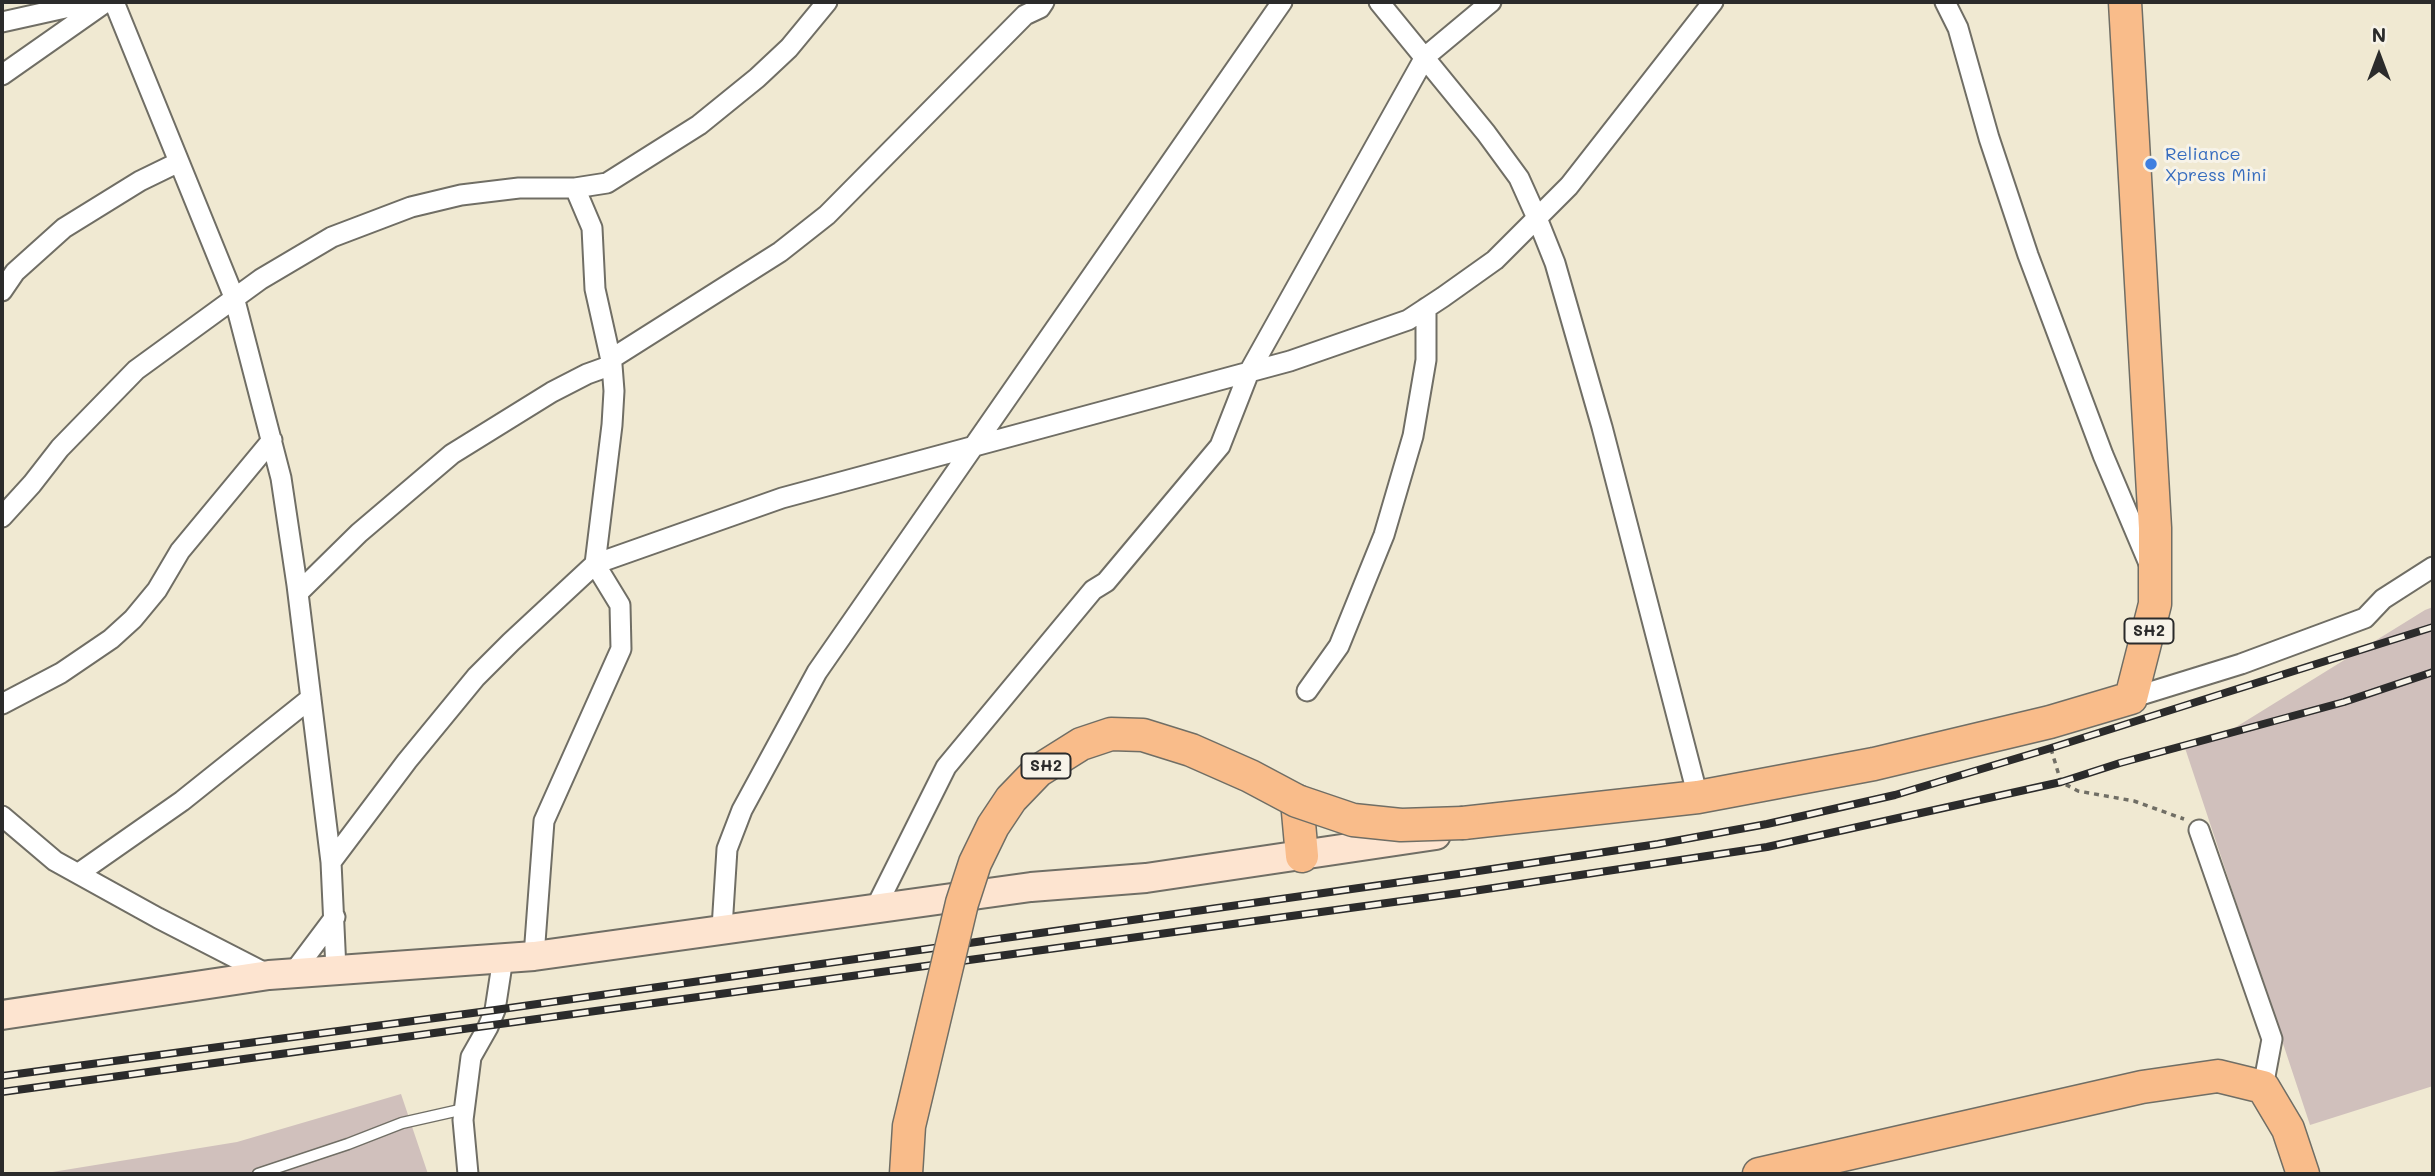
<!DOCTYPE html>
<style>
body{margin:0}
#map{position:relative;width:2435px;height:1176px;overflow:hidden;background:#f0e9d2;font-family:Mali,sans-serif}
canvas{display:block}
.frame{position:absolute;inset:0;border:4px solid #2b2b2b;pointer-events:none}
.north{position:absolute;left:2344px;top:21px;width:70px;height:70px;-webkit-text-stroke:5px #f7f3e8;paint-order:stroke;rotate:0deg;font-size:19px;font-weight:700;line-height:28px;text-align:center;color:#2b2b2b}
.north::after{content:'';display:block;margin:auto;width:24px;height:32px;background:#2b2b2b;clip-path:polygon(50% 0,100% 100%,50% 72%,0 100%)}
</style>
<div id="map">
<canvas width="2435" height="1176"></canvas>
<div class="frame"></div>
<div class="north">N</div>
</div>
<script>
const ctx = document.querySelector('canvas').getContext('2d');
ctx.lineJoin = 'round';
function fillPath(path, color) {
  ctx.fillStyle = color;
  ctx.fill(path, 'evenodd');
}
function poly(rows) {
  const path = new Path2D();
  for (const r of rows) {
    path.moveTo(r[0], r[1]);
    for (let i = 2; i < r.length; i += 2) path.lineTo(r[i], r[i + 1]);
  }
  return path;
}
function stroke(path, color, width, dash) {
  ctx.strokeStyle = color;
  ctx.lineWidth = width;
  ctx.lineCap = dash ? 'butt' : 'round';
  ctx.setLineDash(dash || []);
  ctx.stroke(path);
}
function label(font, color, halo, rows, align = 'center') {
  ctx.font = font + ' Mali,sans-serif';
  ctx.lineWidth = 6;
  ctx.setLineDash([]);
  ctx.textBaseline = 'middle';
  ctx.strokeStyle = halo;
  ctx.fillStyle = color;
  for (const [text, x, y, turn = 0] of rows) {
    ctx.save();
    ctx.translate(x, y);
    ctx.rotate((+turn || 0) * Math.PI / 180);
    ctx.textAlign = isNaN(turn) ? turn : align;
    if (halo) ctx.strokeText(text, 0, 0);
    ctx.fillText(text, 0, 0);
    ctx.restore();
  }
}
const industrial = poly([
 [2433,607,2433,1086,2310,1125,2185,748,2228,732,2425,610],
 [401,1094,428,1174,40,1174,237,1142]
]);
const path = poly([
 [2051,749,2061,782,2078,791,2134,801,2184,819]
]);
const lane = poly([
 [258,1174,348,1144,402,1123,464,1109]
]);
const street = poly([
 [114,2,234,297,281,478,297,585,331,862,336,970],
 [1379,2,1486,133,1519,178,1537,218,1555,263,1602,427,1698,797],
 [1945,2,1958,28,1989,138,2028,255,2103,455,2150,566],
 [2,22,92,2],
 [2,75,106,2],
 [2,291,15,272,64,228,140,181,179,162],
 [611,359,780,252,827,215,1025,15,1040,8,1044,2],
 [2,517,32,484,60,448,136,370,261,279,332,237,411,207,461,195,519,188,575,188,607,183,699,125,757,78,789,48,827,2],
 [298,593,359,533,452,454,552,392,587,374,612,365],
 [1307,691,1339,646,1384,535,1413,436,1426,360,1426,308],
 [2131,698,2241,664,2365,618,2383,599,2433,567],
 [2,704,61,673,111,639,133,619,157,590,180,551,272,440],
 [2,816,55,861,158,918,269,975],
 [2199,830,2272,1039,2263,1087],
 [331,862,407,761,476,677,511,642,595,564,782,498,1290,361,1408,320,1443,297,1495,260,1569,186,1713,2],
 [79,873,182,801,311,698],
 [875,909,946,767,1093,590,1106,582,1220,446,1249,372,1425,57,1491,2],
 [722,928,727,849,742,810,817,672,1282,2],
 [534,956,544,821,621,649,620,605,595,564,612,425,614,391,612,365,595,289,592,228,575,188],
 [293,973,335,917],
 [468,1174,463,1120,471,1057,488,1027,495,1010,503,958]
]);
const secondary = poly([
 [2,1015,269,975,534,956,1031,887,1146,878,1436,835]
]);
const primary = poly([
 [1297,801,1302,856],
 [1463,823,1698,797,1874,764,2050,722,2131,698,2155,604,2155,528,2125,2],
 [1759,1174,2142,1087,2218,1076,2263,1087,2288,1129,2303,1174]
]);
const rail = poly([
 [2,1076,495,1010,1465,873,1658,844,1767,824,1895,795,2051,748,2433,627],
 [2,1092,1460,893,1767,847,2061,782,2120,763,2344,702,2433,672]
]);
const primaryBridge = poly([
 [906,1174,909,1126,962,903,975,863,993,826,1011,799,1038,771,1081,744,1111,734,1143,735,1191,750,1250,776,1297,801,1353,820,1401,825,1463,823]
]);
const markers = [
 [2151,164,7,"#3f7fe0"]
];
const shields = [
 [2149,631,49],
 [1046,766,49]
];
const shieldNames = [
 ["SH2",2149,631],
 ["SH2",1046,766]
];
const shopNames = [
 ["Reliance",2165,154],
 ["Xpress Mini",2165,175]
];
fillPath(industrial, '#d0c0bc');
stroke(lane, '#706e65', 13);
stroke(street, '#706e65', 23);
stroke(secondary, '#706e65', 32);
stroke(primary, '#706e65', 35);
stroke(path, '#706e65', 3.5, [5, 5]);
stroke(lane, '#fff', 10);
stroke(street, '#fff', 19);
stroke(secondary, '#fde4d0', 28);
stroke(primary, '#f9bc8a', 32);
stroke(rail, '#2b2b2b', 8);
stroke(rail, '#f7f3e8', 5, [16]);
stroke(primaryBridge, '#706e65', 35, []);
stroke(primaryBridge, '#f9bc8a', 32);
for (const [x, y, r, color] of markers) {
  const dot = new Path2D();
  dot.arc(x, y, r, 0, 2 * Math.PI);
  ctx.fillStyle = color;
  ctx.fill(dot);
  stroke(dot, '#f7f3e8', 2.5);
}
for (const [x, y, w] of shields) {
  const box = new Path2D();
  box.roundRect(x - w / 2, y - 12.5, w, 25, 5);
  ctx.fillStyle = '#f7f3e8';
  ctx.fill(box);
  stroke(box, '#2b2b2b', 2);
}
label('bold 16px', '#2b2b2b', null, shieldNames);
label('18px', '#366cbe', '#f7f3e8', shopNames, 'left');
</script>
